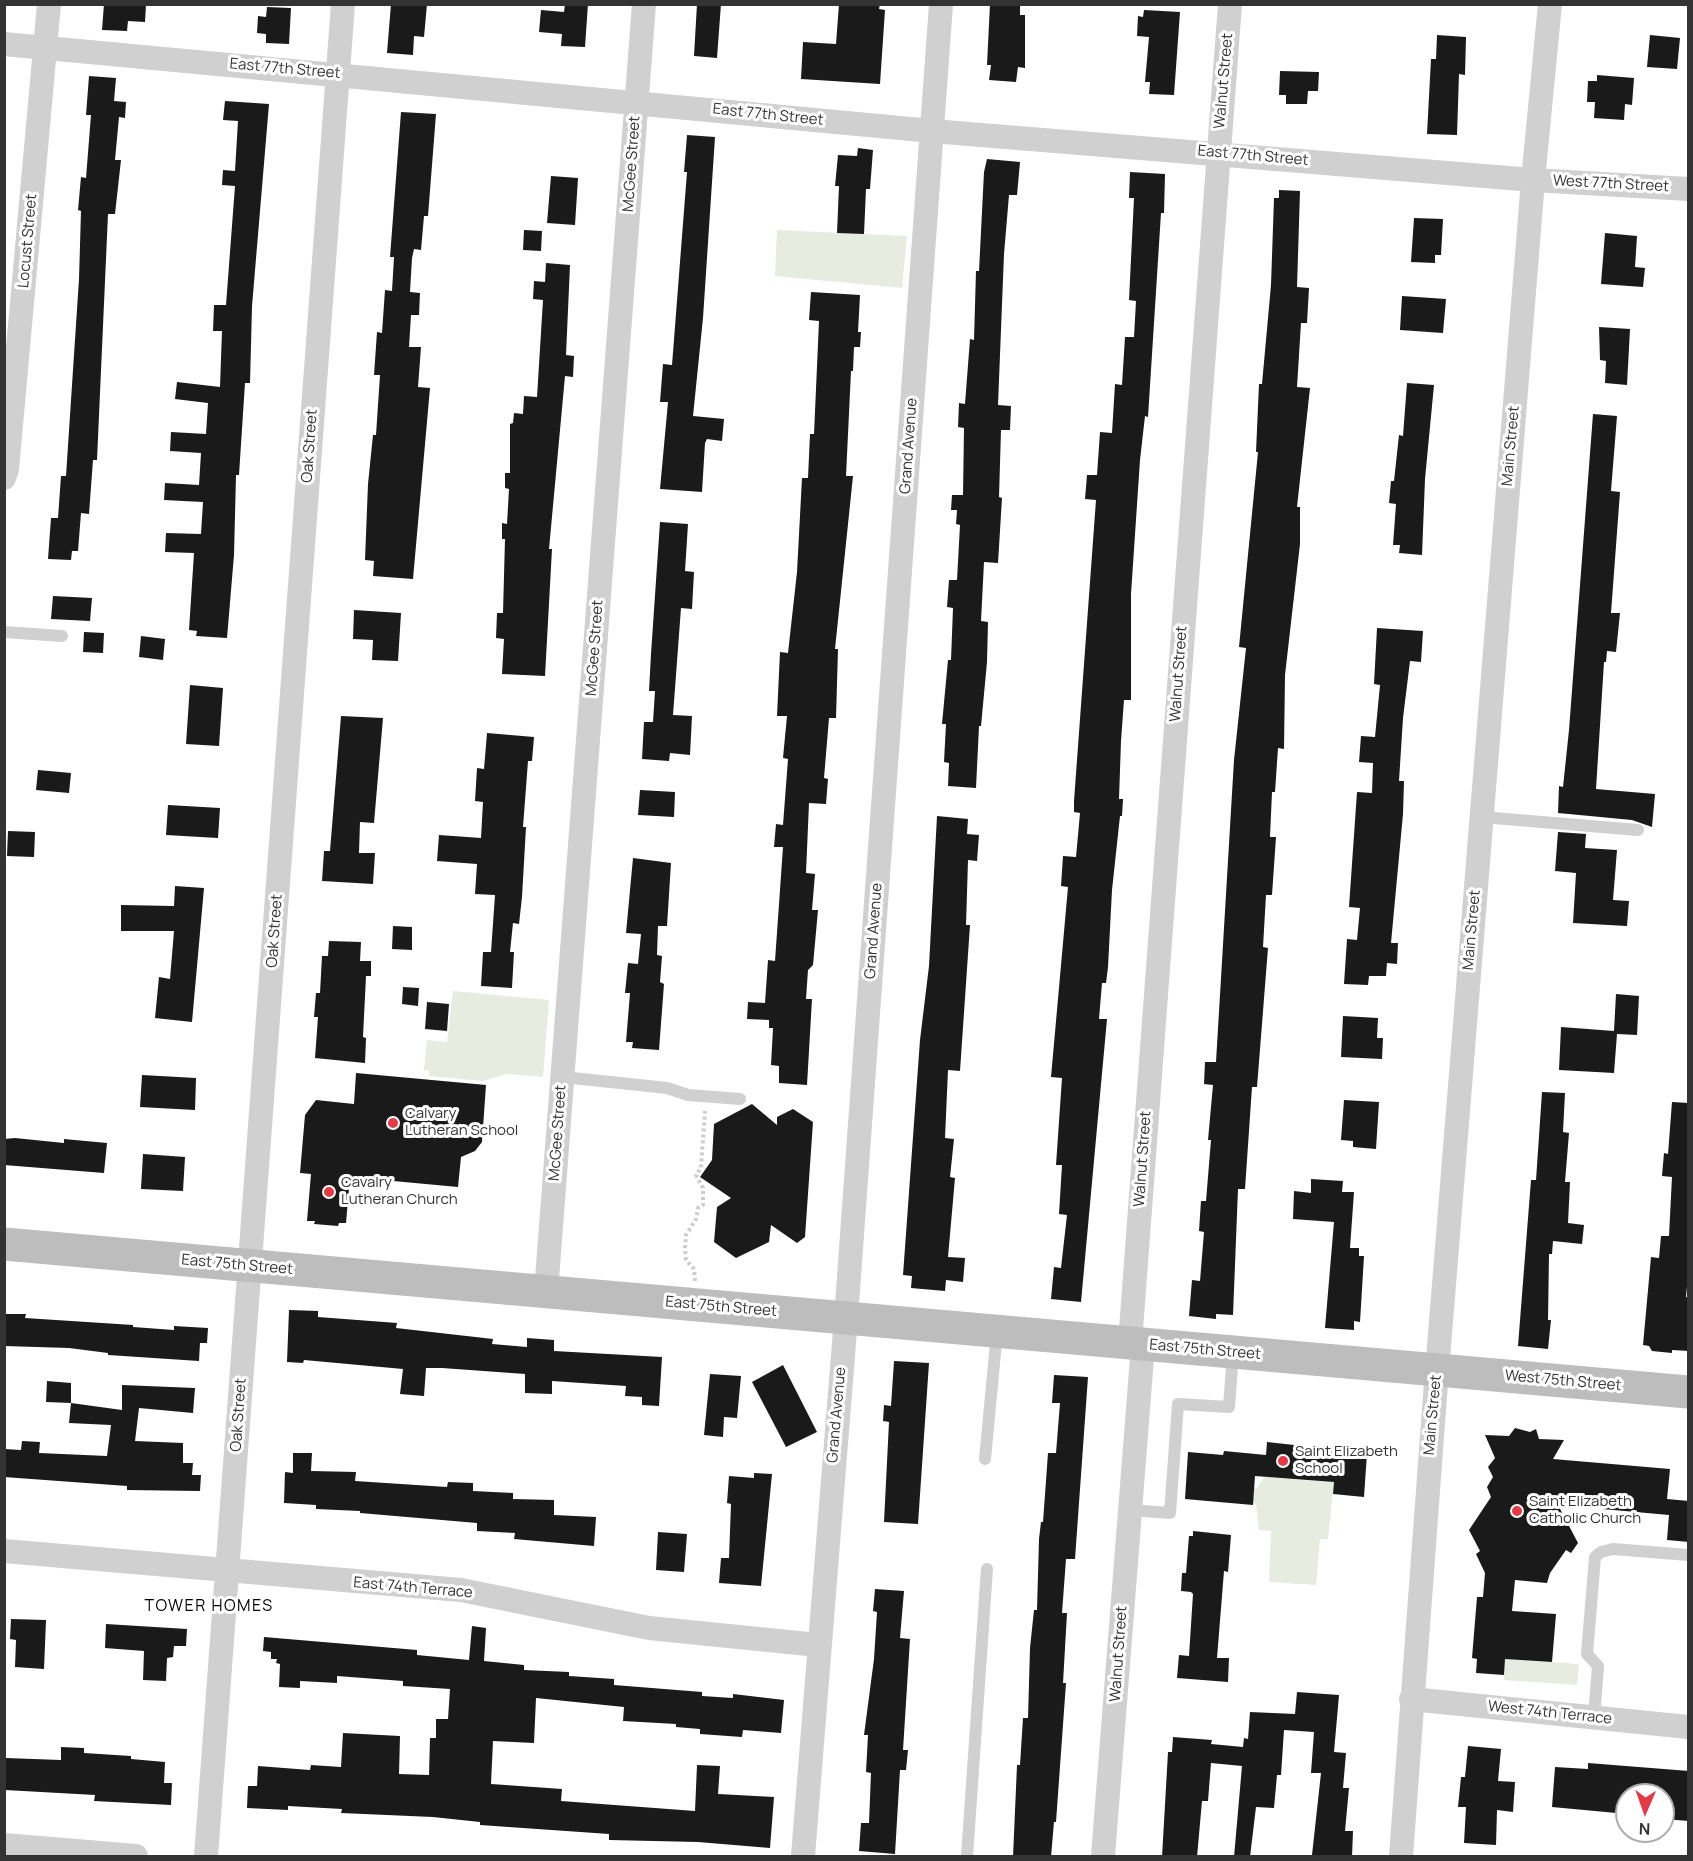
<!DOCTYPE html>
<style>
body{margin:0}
#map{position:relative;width:1693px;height:1861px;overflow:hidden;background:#fff;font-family:Manrope,sans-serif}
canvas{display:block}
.frame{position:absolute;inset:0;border:6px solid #333;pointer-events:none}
.north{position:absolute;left:1615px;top:1783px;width:60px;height:60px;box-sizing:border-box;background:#fff;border:2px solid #adadad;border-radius:50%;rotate:182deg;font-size:16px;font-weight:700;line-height:24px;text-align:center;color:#333}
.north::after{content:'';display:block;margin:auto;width:21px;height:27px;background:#e63946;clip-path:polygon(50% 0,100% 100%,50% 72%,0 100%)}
</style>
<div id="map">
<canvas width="1693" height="1861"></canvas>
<div class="frame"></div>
<div class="north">N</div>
</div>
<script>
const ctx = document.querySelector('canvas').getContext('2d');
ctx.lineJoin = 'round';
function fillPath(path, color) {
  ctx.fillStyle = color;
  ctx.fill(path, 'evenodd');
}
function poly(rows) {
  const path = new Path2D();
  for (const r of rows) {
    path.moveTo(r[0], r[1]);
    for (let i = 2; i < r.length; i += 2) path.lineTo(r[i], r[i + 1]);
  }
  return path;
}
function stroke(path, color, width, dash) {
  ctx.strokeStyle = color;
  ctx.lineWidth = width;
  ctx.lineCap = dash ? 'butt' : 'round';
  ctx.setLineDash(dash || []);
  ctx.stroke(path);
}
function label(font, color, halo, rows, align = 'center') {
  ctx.font = font + ' Manrope,sans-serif';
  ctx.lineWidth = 6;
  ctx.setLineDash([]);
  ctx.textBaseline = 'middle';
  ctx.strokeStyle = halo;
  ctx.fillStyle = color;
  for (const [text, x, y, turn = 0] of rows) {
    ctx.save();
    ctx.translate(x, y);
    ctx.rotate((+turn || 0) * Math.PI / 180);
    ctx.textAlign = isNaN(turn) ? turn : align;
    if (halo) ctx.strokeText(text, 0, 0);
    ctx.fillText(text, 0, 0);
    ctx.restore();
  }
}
const green = poly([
 [777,230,907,236,902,288,775,276],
 [453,991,549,1000,543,1077,507,1074,483,1081,429,1076,429,1071,424,1070,427,1040,447,1042],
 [1264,1477,1334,1482,1328,1539,1320,1539,1316,1585,1269,1582,1271,1531,1259,1530,1256,1504,1253,1503,1254,1488,1257,1488],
 [1505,1659,1579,1664,1577,1685,1504,1680]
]);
const building = poly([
 [104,4,146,4,145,22,128,21,127,31,102,30],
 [391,4,427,4,424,37,414,36,413,55,387,53],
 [565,4,588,4,585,47,561,46,562,34,539,32,541,10,564,12],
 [697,4,721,4,717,58,694,56],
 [839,4,880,4,879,9,885,10,880,84,801,79,803,42,836,44],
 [990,4,1020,4,1020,15,1025,15,1025,68,1018,67,1016,82,989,80,991,65,987,65],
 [267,7,291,8,289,44,266,43,266,34,257,33,258,16,266,17],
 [1144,10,1180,12,1174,95,1149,94,1150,82,1145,82,1149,37,1137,36,1138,16,1143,17],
 [1437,35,1466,37,1465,75,1459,74,1457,135,1427,134,1431,59,1436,59],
 [1650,35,1680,38,1677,69,1647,67],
 [1280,71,1319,72,1318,91,1308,91,1307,104,1286,104,1286,95,1279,95],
 [1597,75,1634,78,1632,105,1625,104,1624,120,1594,118,1595,102,1587,102,1588,81,1597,81],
 [89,76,116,78,114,101,126,102,125,118,119,117,115,160,121,160,115,214,108,214,97,460,93,460,89,514,81,513,78,551,72,551,71,560,48,559,51,518,58,518,61,476,66,476,79,279,81,211,78,210,81,177,86,178,91,115,86,115],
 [225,101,269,104,252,306,250,383,245,383,239,475,236,475,234,555,227,638,196,636,197,631,189,630,194,553,165,552,166,533,201,534,203,502,164,500,165,483,199,485,201,453,170,451,171,432,206,434,208,403,175,399,177,382,220,387,222,331,213,331,214,305,226,305,235,186,222,185,223,170,235,171,238,121,223,120],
 [401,112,436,114,428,216,424,216,421,250,414,249,412,258,410,292,420,293,419,315,411,315,409,347,421,347,418,387,430,388,413,579,373,576,374,561,365,560,368,484,373,435,376,435,380,375,374,375,377,332,382,333,385,290,392,291,394,257,390,257],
 [687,135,715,137,703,318,693,416,724,419,722,441,707,439,705,443,702,492,660,489,668,402,660,402,663,364,672,365,687,172,684,172],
 [858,148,873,150,870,189,866,189,864,234,837,233,839,186,835,186,838,155,857,156],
 [987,159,1020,162,1017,195,1009,195,1004,254,998,405,1011,406,1010,430,1001,430,999,497,1002,498,998,563,984,562,981,621,988,622,987,662,981,726,979,726,976,788,948,786,949,763,944,762,946,724,942,724,948,660,951,660,953,608,947,607,949,580,957,580,960,525,956,524,957,510,951,510,952,495,963,495,964,428,958,427,959,403,965,404,970,339,974,340,976,271,979,271,984,172],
 [1130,172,1165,174,1164,213,1161,213,1148,417,1145,416,1140,460,1131,594,1131,700,1124,700,1121,741,1119,799,1123,799,1122,816,1120,816,1112,890,1108,967,1106,983,1102,983,1099,1019,1107,1019,1081,1302,1051,1299,1054,1267,1061,1268,1067,1215,1059,1214,1062,1165,1056,1165,1062,1078,1051,1077,1068,887,1061,886,1063,856,1076,857,1080,813,1074,812,1074,801,1096,500,1085,499,1087,475,1097,475,1100,432,1112,433,1115,384,1122,385,1125,337,1134,337,1136,301,1129,300,1134,198,1129,198],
 [551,176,578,178,575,225,547,223],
 [1279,190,1300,191,1297,287,1309,288,1307,323,1301,323,1297,387,1310,388,1297,507,1300,507,1300,544,1285,675,1284,749,1278,748,1275,792,1272,792,1270,837,1276,837,1272,895,1266,895,1263,947,1268,948,1257,1087,1252,1087,1245,1189,1238,1189,1233,1315,1216,1314,1216,1319,1189,1316,1192,1280,1200,1281,1204,1232,1199,1231,1201,1201,1206,1201,1211,1140,1208,1140,1213,1085,1204,1084,1205,1062,1216,1062,1234,760,1246,648,1239,647,1258,452,1256,452,1259,384,1262,384,1271,285,1274,198,1279,198],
 [1414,218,1443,219,1441,255,1435,255,1435,263,1411,262],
 [524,230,542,231,541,251,523,250],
 [1605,233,1637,236,1635,267,1645,268,1643,287,1601,284],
 [546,263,570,265,566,355,574,356,573,377,565,376,549,549,552,549,545,676,502,674,504,639,496,638,497,613,503,613,505,539,502,539,502,523,507,524,509,489,505,488,505,473,510,473,510,424,513,423,514,413,523,414,524,396,537,397,543,300,533,299,534,281,545,282],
 [811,292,860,295,858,332,861,332,860,347,854,347,853,371,851,371,846,476,853,476,835,649,838,649,836,718,829,718,824,778,828,779,826,804,809,803,806,873,815,874,812,910,818,910,813,965,808,970,806,999,812,999,807,1085,779,1083,779,1066,771,1065,773,1028,769,1028,769,1020,747,1019,748,1002,765,1003,768,960,775,961,783,847,774,847,776,824,783,825,788,759,783,758,787,716,777,716,780,652,788,653,797,572,802,478,808,478,810,434,814,434,819,321,809,320],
 [1402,296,1446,299,1443,333,1400,330],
 [1599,327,1630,329,1627,385,1605,383,1606,361,1600,360],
 [1407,383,1434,385,1425,479,1422,555,1399,553,1400,545,1393,545,1396,504,1389,503,1391,481,1394,481,1399,435,1403,436],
 [1593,414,1617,416,1611,491,1620,492,1611,613,1620,613,1616,652,1607,651,1606,662,1604,662,1596,789,1655,794,1652,827,1632,820,1558,813,1559,786,1563,787,1569,730],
 [660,522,688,524,685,571,694,572,692,609,681,608,673,715,692,716,690,755,670,753,669,761,642,759,644,722,653,722,655,691,649,691,651,654],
 [53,596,92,598,90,621,51,619],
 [354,610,401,613,398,661,372,660,373,640,353,639],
 [1377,628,1423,631,1421,662,1410,661,1403,718,1399,781,1404,781,1403,814,1391,943,1398,943,1397,964,1387,963,1386,976,1369,976,1368,985,1344,984,1347,939,1357,940,1360,908,1349,907,1357,792,1372,793,1373,763,1359,762,1361,736,1375,737,1380,685,1374,684],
 [84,632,104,633,103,653,83,652],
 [141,636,165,639,163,660,139,657],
 [190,685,223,688,219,746,186,744],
 [341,716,383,718,374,823,360,822,359,853,375,853,373,884,322,881,324,851,330,851],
 [487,733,534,737,532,761,528,761,523,827,526,827,522,897,519,924,513,923,510,952,514,952,512,988,481,986,483,952,491,952,495,895,475,894,477,864,437,861,439,835,481,838,483,802,475,801,477,768,484,769],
 [38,770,71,773,69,793,36,790],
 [640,790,675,792,674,817,638,815],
 [168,805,220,808,218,838,166,835],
 [937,816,968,819,967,834,979,835,977,861,968,860,966,925,970,925,960,1071,948,1070,945,1138,954,1139,950,1177,955,1178,948,1257,965,1258,963,1282,946,1280,945,1291,911,1288,912,1276,903,1275,920,1040,929,966],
 [8,831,35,832,34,857,7,856],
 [1558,832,1586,834,1585,848,1617,850,1613,900,1629,901,1627,926,1573,923,1576,873,1555,871],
 [633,858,671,863,667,926,658,926,657,955,662,956,660,982,664,984,659,1050,632,1048,633,1042,626,1042,630,993,625,993,628,963,638,964,641,934,626,933],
 [175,886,204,888,192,1022,155,1018,159,977,170,979,174,931,121,931,121,905,174,906],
 [393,926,412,927,412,950,392,949],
 [329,941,361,942,360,961,371,961,371,976,366,976,363,1037,366,1038,365,1063,315,1058,318,1017,314,1017,316,993,320,993,322,956,328,956],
 [403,987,419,988,418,1006,402,1004],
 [1616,994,1639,996,1637,1035,1617,1034,1614,1073,1559,1070,1561,1027,1614,1031],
 [427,1002,449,1004,447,1031,425,1029],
 [1343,1016,1378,1018,1377,1038,1383,1038,1382,1059,1341,1057],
 [356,1073,486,1085,482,1142,475,1151,461,1157,458,1187,350,1177,346,1223,339,1223,338,1226,314,1224,315,1221,307,1221,311,1174,300,1173,305,1115,316,1100,354,1104],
 [142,1075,196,1078,195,1110,140,1107],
 [1542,1092,1565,1093,1563,1132,1569,1133,1565,1182,1570,1182,1568,1223,1584,1225,1582,1244,1553,1241,1552,1254,1549,1254,1548,1320,1551,1320,1548,1349,1518,1346,1531,1180,1536,1180],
 [1344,1100,1379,1102,1376,1149,1353,1147,1353,1141,1341,1140],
 [1672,1102,1689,1103,1689,1266,1686,1297,1689,1298,1689,1351,1672,1350,1672,1353,1652,1351,1649,1346,1643,1345,1651,1257,1659,1258,1661,1236,1669,1236,1672,1177,1662,1176,1664,1153,1668,1154],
 [752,1104,777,1125,777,1117,793,1109,813,1122,805,1237,797,1243,771,1225,769,1242,736,1258,714,1242,717,1207,731,1198,700,1177,712,1160,714,1124],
 [15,1138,64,1143,64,1139,107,1143,104,1173,4,1165,4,1139],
 [143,1154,185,1157,183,1191,141,1189],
 [1311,1179,1343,1181,1342,1192,1354,1192,1350,1248,1359,1248,1359,1256,1364,1256,1360,1322,1354,1321,1354,1330,1325,1328,1334,1222,1293,1219,1294,1191,1311,1193],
 [289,1310,318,1311,318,1317,397,1323,396,1328,493,1339,492,1344,527,1347,527,1338,554,1340,554,1351,662,1357,659,1406,642,1405,642,1397,625,1396,626,1386,552,1381,552,1394,525,1393,525,1374,442,1368,426,1368,424,1396,400,1394,403,1369,304,1360,303,1363,287,1362],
 [4,1314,26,1314,25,1318,133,1325,133,1327,174,1330,174,1326,208,1328,207,1343,200,1343,199,1361,108,1355,108,1353,69,1348,4,1346],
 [894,1361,929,1363,918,1524,884,1522,889,1422,883,1421,884,1405,891,1406],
 [783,1365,817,1432,786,1447,752,1382],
 [710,1374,741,1376,737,1418,724,1417,723,1437,704,1435],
 [1054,1375,1088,1377,1075,1559,1066,1559,1062,1613,1067,1613,1063,1683,1066,1683,1056,1822,1054,1822,1051,1857,1013,1857,1017,1765,1020,1765,1023,1718,1028,1718,1030,1648,1034,1610,1037,1610,1039,1539,1041,1522,1043,1522,1048,1453,1056,1453,1060,1403,1052,1403],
 [47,1381,71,1383,71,1403,46,1402],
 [122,1385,195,1388,193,1413,139,1408,135,1441,183,1443,183,1463,193,1463,192,1475,201,1475,200,1491,127,1490,127,1486,4,1477,4,1449,21,1450,22,1441,40,1442,39,1453,107,1456,111,1425,69,1423,71,1403,122,1410],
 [1515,1428,1530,1432,1536,1429,1539,1439,1564,1440,1553,1459,1670,1469,1667,1499,1689,1501,1689,1542,1667,1540,1669,1515,1558,1505,1578,1543,1571,1553,1566,1550,1550,1573,1547,1583,1515,1580,1512,1611,1556,1614,1552,1662,1505,1659,1504,1675,1476,1673,1477,1659,1472,1658,1477,1597,1483,1597,1485,1573,1476,1554,1480,1551,1469,1530,1491,1497,1487,1487,1493,1477,1488,1467,1495,1458,1485,1435,1509,1436],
 [1267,1442,1367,1453,1364,1497,1333,1494,1334,1482,1255,1476,1253,1505,1185,1499,1188,1452,1223,1455,1224,1451,1266,1455],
 [293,1453,312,1453,311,1471,356,1472,355,1481,447,1487,448,1482,473,1483,473,1491,513,1493,513,1499,554,1500,554,1515,596,1517,594,1546,514,1539,515,1533,477,1531,477,1523,360,1513,360,1511,316,1509,316,1505,284,1503,285,1472,293,1473],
 [754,1473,772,1474,761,1586,719,1583,721,1558,729,1558,731,1504,727,1503,729,1476,754,1478],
 [1193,1531,1231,1535,1228,1572,1224,1571,1217,1658,1229,1658,1228,1682,1177,1678,1179,1655,1189,1656,1193,1594,1191,1592,1181,1591,1182,1573,1186,1573,1189,1536,1193,1536],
 [658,1532,687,1534,684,1572,656,1570],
 [875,1589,904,1591,900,1638,910,1639,903,1750,908,1750,906,1770,900,1770,895,1854,859,1851,861,1823,869,1823,871,1773,866,1772,868,1735,864,1735,874,1659,877,1612,873,1611],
 [11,1619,46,1620,44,1669,15,1667,16,1640,10,1639],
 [106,1624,187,1629,186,1646,174,1646,173,1657,167,1658,166,1681,143,1680,144,1651,105,1648],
 [472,1626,486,1628,484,1661,524,1665,524,1670,569,1672,569,1676,614,1679,614,1685,702,1692,702,1696,733,1698,733,1694,784,1700,781,1733,743,1730,742,1737,700,1734,700,1729,676,1727,676,1724,623,1721,624,1707,536,1698,534,1743,493,1741,491,1784,562,1789,561,1801,695,1811,697,1765,720,1766,718,1794,774,1797,770,1848,698,1842,609,1840,609,1834,480,1825,480,1822,433,1817,341,1813,342,1809,288,1806,288,1810,247,1808,248,1786,257,1786,258,1766,310,1770,311,1765,341,1767,343,1733,400,1736,399,1774,429,1775,430,1738,436,1738,436,1719,448,1719,450,1689,403,1686,403,1681,337,1676,337,1683,300,1681,300,1688,279,1687,280,1664,276,1663,277,1659,271,1659,271,1652,263,1651,264,1637,417,1650,417,1655,469,1660],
 [1297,1692,1339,1695,1334,1752,1346,1753,1343,1788,1349,1788,1345,1831,1353,1831,1352,1857,1312,1855,1321,1773,1311,1773,1314,1732,1284,1730,1281,1775,1277,1775,1274,1808,1256,1807,1250,1857,1234,1857,1242,1766,1211,1763,1208,1801,1202,1801,1197,1857,1162,1857,1168,1752,1172,1752,1173,1737,1212,1740,1211,1744,1243,1747,1244,1738,1248,1739,1250,1712,1295,1714],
 [1468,1746,1501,1749,1498,1781,1515,1782,1513,1812,1497,1810,1496,1845,1464,1843,1466,1807,1458,1807,1461,1777,1465,1777],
 [61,1747,84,1748,84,1753,131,1756,131,1759,165,1762,164,1783,172,1783,171,1805,94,1801,95,1795,5,1790,6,1758,61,1760],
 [1588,1763,1689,1771,1689,1821,1663,1819,1663,1795,1627,1795,1627,1814,1552,1807,1555,1767,1588,1769]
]);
const path = poly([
 [695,1281,694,1269,686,1260,685,1249,686,1235,696,1219,698,1208,703,1205,703,1188,696,1175,701,1168,705,1111]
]);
const service = poly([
 [4,632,62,636],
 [1482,817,1638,830],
 [563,1077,667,1088,688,1095,740,1099],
 [985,1459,997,1332],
 [1130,1510,1170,1513,1178,1404,1229,1407,1233,1353],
 [1594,1717,1598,1666,1587,1654,1595,1557,1601,1552,1613,1549,1688,1555],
 [967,1856,987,1569]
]);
const minor = poly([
 [4,44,932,131,1533,180,1688,189],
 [4,478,7,469,49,4],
 [546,1292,644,4],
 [1130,1343,1230,4],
 [4,1551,461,1590,649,1628,818,1645],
 [1411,1699,1688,1727],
 [4,1845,136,1856],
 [206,1856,343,4],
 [803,1856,846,1318,941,4],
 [1103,1856,1143,1345],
 [1401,1856,1435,1396,1533,180,1550,4]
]);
const secondary = poly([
 [4,1244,1688,1392]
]);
const markers = [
 [393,1123,6,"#e63946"],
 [329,1192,6,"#e63946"],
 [1283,1461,6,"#e63946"],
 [1517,1511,6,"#e63946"]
];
const streetNames = [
 ["East 77th Street",285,69,5],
 ["Walnut Street",1224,81,-85],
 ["East 77th Street",768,115,6],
 ["East 77th Street",1253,156,5],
 ["McGee Street",632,164,-86],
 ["West 77th Street",1611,184,3],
 ["Locust Street",28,241,-85],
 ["Oak Street",310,446,-86],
 ["Grand Avenue",909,446,-86],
 ["Main Street",1511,446,-85],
 ["McGee Street",595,648,-86],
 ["Walnut Street",1179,674,-86],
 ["Main Street",1472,930,-85],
 ["Oak Street",275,931,-86],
 ["Grand Avenue",874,931,-86],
 ["McGee Street",558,1133,-86],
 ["Walnut Street",1143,1159,-86],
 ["East 75th Street",237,1265,5],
 ["East 75th Street",721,1307,5],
 ["East 75th Street",1205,1350,5],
 ["West 75th Street",1563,1381,5],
 ["Oak Street",239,1415,-86],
 ["Grand Avenue",837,1415,-85],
 ["Main Street",1433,1415,-85],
 ["East 74th Terrace",413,1588,5],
 ["Walnut Street",1119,1654,-86],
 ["West 74th Terrace",1550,1713,6]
];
const poiNames = [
 ["Calvary",405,1114],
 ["Lutheran School",405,1131],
 ["Cavalry",341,1183],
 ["Lutheran Church",341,1200],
 ["Saint Elizabeth",1295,1452],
 ["School",1295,1469],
 ["Saint Elizabeth",1529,1502],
 ["Catholic Church",1529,1519]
];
const neighbourhoodNames = [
 ["TOWER HOMES",209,1607]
];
fillPath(green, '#e6ecdf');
fillPath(building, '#1a1a1a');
stroke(path, '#cdcdcd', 4, [3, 3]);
stroke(service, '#d0d0d0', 12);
stroke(minor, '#d0d0d0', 24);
stroke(secondary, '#bdbdbd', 33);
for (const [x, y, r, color] of markers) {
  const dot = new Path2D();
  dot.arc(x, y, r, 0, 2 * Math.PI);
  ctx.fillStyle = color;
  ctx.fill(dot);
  stroke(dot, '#fff', 2);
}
label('15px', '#333', '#fff', streetNames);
label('15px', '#333', '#fff', poiNames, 'left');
ctx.letterSpacing = '1.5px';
label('16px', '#000', '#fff', neighbourhoodNames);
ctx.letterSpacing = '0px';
</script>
